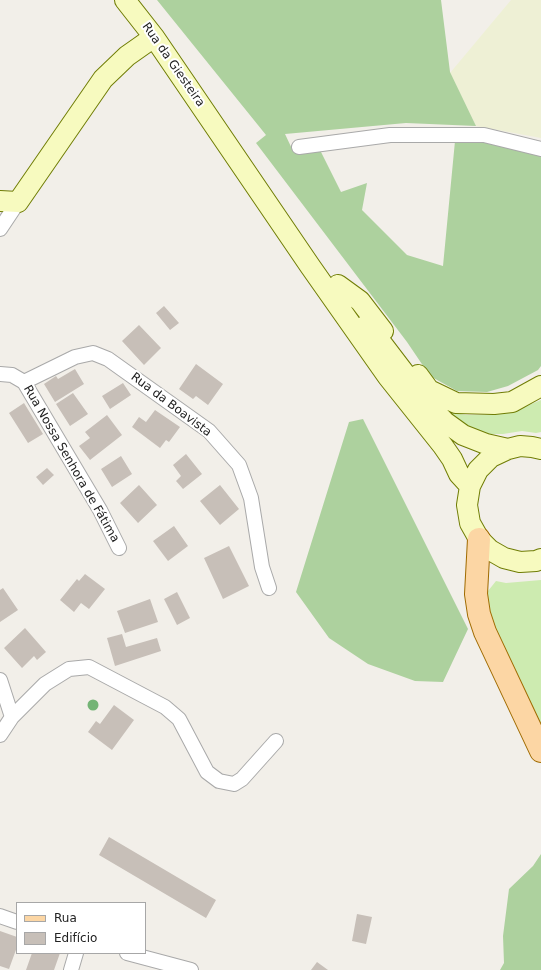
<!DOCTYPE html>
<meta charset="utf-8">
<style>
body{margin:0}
#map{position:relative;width:541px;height:970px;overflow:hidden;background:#f2efe9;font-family:"DejaVu Sans",sans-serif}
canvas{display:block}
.legend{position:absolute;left:16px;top:902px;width:130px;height:52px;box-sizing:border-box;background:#fff;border:1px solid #a7a7a7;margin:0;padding:5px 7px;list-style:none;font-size:12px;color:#222}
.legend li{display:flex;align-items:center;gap:8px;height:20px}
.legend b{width:20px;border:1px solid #a7a7a7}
</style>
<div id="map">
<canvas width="541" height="970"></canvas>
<ul class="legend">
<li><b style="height:5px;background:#fcd6a4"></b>Rua</li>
<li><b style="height:11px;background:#c7bfb8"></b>Edifício</li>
</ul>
</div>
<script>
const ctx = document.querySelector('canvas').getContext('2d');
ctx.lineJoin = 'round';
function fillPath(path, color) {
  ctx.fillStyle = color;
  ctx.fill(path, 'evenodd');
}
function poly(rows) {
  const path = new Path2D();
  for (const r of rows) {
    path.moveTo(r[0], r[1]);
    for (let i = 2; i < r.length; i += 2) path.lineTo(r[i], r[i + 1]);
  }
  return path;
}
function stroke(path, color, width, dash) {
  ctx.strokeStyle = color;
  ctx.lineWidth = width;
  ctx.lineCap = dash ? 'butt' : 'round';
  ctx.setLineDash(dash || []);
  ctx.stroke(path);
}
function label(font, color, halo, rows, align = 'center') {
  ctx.font = font + ' "DejaVu Sans",sans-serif';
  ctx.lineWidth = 4;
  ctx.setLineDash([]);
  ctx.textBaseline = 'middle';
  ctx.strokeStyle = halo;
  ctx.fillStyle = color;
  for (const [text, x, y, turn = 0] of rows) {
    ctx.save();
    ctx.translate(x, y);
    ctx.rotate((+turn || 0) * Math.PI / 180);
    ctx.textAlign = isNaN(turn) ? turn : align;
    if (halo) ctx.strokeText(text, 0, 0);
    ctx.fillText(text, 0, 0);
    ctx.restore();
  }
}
const farmland = poly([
 [511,0,541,0,541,138,476,126,450,73]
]);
const grass = poly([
 [541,400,541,432,536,433,522,431,503,434,484,434,466,427,445,411,466,415,487,415,517,410],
 [541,580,541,739,487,610,488,591,496,581,506,583]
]);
const forest = poly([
 [157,0,441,0,450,72,476,126,406,123,285,134,293,151,320,150,341,192,367,183,362,210,407,255,443,266,455,141,541,146,541,366,538,370,508,386,487,392,457,391,430,376,407,342,256,143,266,135],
 [363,419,468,629,443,682,415,681,368,664,329,638,296,592,349,422],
 [541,854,541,970,500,970,504,963,503,936,509,889,533,866]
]);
const building = poly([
 [164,306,179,323,170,330,156,313],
 [139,325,161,348,144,365,122,341],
 [196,364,223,384,208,405,196,396,193,399,179,389],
 [75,369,84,384,55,402,44,384,56,376,58,379],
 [123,383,131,395,110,409,102,396],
 [73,393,88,414,70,426,56,404],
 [24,403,43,434,28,443,9,413],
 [155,410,180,427,169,442,166,440,160,448,132,427,139,417,146,422],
 [107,415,122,435,90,460,79,446,90,438,85,432],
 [186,454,202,474,183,489,176,481,181,476,173,465],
 [121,456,132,474,112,487,101,469],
 [47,468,54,475,43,485,36,477],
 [139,485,157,505,138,523,120,503],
 [220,485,239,509,220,525,200,501],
 [174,526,188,546,168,561,153,541],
 [229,546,249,586,223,599,204,558],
 [85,574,105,589,89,609,81,603,74,612,60,600,77,579,79,581],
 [3,588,18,610,0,622,0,590],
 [177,592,190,618,177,625,164,599],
 [150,599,158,622,125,633,117,611],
 [25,628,46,652,37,660,34,656,22,668,4,648],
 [122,634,126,647,157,638,161,651,115,666,107,638],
 [114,705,134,720,112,750,88,732,96,721,100,724],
 [109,837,216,900,206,918,99,855],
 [357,914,372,917,366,944,352,941],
 [0,931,17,937,17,947,9,969,0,966],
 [32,953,60,953,54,970,26,970],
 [317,962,328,970,311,970]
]);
const street = poly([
 [299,147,390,135,484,135,541,149],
 [0,229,18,202],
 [0,374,12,375,24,382,100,510,119,548],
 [24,382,75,357,93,353,108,359,209,431,239,465,251,498,262,567,269,588],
 [0,680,12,717],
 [0,735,12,717,45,684,69,669,89,667,165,707,179,719,207,772,219,781,234,784,242,779,276,741],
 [0,916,17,922],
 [127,953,191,970],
 [71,970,76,953]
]);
const secondary = poly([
 [125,0,154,37,310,266,388,377,443,446,452,459,459,474,470,486],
 [0,201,18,202,103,79,127,56,154,37],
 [338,285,360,301,383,331],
 [367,324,428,404,445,422,463,435,486,444,508,449],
 [418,375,429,390,456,403,494,404,512,402,541,386],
 [541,449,532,447,520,446,508,449,491,457,478,470,470,486,467,505,470,523,479,539,490,550,504,558,520,562,536,561,541,559]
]);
const primary = poly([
 [479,539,476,594,479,614,485,632,541,751]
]);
const trees = [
 [93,705]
];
const streetNames = [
 ["Rua da Giesteira",173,65,55],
 ["Rua da Boavista",171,405,37],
 ["Rua Nossa Senhora de Fátima",71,464,60]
];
fillPath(farmland, '#eef0d5');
fillPath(grass, '#cdebb0');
fillPath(forest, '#add19e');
fillPath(building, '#c7bfb8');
stroke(street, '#a9a9a9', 16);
stroke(secondary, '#707d05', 22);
stroke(primary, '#a06b00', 24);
stroke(street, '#fff', 14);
stroke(secondary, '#f7fabf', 20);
stroke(primary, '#fcd6a4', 22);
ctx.fillStyle = '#74b475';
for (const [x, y] of trees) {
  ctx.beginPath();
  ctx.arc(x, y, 5.5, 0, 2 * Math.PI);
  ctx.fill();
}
label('12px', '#222', '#fff', streetNames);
</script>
